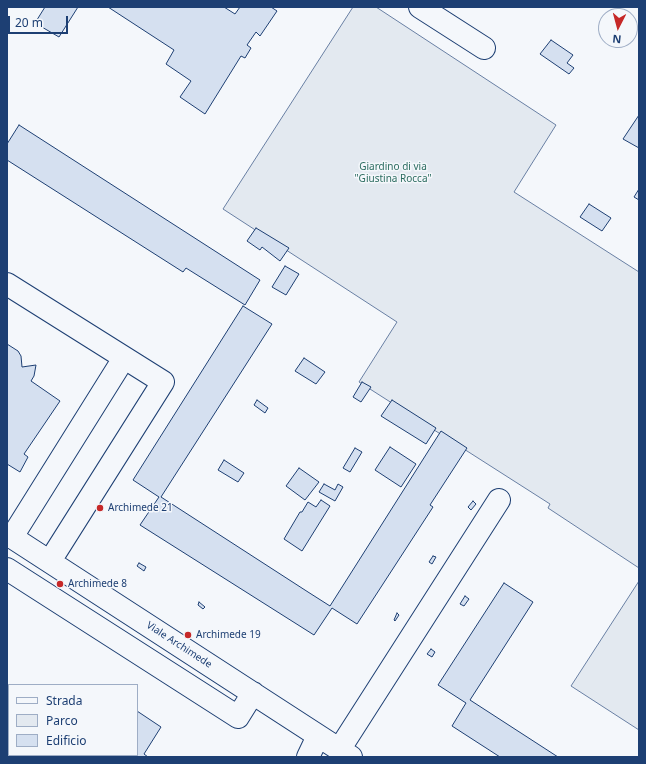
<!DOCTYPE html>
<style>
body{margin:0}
#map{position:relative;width:646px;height:764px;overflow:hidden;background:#f4f7fb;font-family:"Noto Sans",sans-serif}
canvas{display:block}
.frame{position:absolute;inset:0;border:8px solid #1d3f73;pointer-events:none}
.legend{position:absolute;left:8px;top:684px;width:130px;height:72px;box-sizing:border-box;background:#f4f7fb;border:1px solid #9eadc5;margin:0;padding:5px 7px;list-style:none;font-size:12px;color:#1d3f73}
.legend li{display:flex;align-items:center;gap:8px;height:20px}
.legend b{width:20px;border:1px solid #9eadc5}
.north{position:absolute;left:598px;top:8px;width:40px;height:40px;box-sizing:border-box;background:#f4f7fb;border:1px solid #9eadc5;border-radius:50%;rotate:186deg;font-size:11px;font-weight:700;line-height:16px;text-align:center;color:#1d3f73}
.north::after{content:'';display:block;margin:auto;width:14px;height:18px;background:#c62828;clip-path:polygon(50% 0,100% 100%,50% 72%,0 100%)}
.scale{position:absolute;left:8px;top:16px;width:60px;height:18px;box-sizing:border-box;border:2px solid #1d3f73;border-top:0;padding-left:5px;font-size:12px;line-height:14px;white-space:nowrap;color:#1d3f73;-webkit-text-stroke:3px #f4f7fb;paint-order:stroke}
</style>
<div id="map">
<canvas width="646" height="764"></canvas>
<div class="frame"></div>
<ul class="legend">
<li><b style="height:5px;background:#f4f7fb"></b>Strada</li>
<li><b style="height:11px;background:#e3e9f0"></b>Parco</li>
<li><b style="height:11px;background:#d5e0f0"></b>Edificio</li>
</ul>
<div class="north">N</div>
<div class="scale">20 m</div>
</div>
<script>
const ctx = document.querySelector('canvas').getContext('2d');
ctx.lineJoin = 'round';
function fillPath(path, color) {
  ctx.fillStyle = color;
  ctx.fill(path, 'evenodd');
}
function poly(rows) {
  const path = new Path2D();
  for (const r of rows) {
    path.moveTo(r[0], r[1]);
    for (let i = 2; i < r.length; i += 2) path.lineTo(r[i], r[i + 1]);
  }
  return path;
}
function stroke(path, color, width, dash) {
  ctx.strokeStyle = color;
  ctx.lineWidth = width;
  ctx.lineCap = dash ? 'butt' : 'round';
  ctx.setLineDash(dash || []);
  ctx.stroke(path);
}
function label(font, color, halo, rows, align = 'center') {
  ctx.font = font + ' "Noto Sans",sans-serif';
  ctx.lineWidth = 3;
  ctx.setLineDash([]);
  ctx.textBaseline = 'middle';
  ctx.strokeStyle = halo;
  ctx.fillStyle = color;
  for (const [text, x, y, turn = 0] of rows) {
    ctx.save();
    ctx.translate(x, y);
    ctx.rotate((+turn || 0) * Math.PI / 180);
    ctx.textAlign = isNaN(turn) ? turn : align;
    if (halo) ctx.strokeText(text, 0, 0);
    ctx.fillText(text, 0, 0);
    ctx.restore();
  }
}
const green = poly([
 [353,7,376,7,556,125,514,192,639,272,639,568,548,508,550,504,359,382,397,322,223,209,353,7],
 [639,581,639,730,571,686,639,581]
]);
const building = poly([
 [45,7,78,7,59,37,35,23,45,7],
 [108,7,224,7,235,14,240,7,271,7,277,11,260,36,256,32,247,45,251,48,245,58,241,56,205,114,180,97,191,81,166,64,174,50,108,7],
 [551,40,573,55,567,63,574,68,569,74,540,54,551,40],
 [639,115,639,148,623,139,639,115],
 [19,125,260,280,245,305,186,268,183,272,7,160,7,144,19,125],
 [639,189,639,200,634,197,639,189],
 [589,204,611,218,602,231,580,217,589,204],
 [256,228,289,248,280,261,262,247,260,250,247,241,256,228],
 [285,266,299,274,286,295,272,287,285,266],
 [243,306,272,324,161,497,308,592,330,606,441,431,467,448,430,505,433,507,357,624,332,608,314,635,140,525,159,497,133,480,243,306],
 [7,344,18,351,21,356,22,367,36,365,34,376,31,381,60,401,24,454,28,457,20,472,7,464,7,344],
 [304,358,325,372,316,384,295,371,304,358],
 [362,382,371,387,361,402,353,397,362,382],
 [257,400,268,408,265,413,254,405,257,400],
 [392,400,436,428,426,444,381,416,392,400],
 [390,447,416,464,401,487,375,470,390,447],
 [355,448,362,452,350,472,343,468,355,448],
 [224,460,244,473,238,482,218,470,224,460],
 [299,468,319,482,305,500,286,486,299,468],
 [324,484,335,490,338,484,343,487,335,501,319,492,324,484],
 [321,500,330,506,302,551,284,539,300,512,302,512,308,502,316,507,321,500],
 [473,501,476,504,471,510,468,507,473,501],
 [433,556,436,557,432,564,429,562,433,556],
 [139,563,146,567,144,571,137,566,139,563],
 [504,583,533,602,470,700,558,757,500,757,452,726,466,703,438,685,504,583],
 [465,596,469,599,464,606,460,604,465,596],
 [199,602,205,607,203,609,198,605,199,602],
 [397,613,399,615,395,621,394,620,397,613],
 [431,649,435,652,432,657,427,654,431,649],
 [137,711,161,727,144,754,148,757,118,757,115,755,137,755,137,711]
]);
const minor = poly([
 [420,7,484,48],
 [7,284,163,382,50,561],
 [7,534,351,757],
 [12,537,124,358],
 [7,569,238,717,253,693],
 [339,750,499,500],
 [308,757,318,736]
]);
const markers = [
 [100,508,4,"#c62828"],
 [60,584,4,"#c62828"],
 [188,635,4,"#c62828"]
];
const parkNames = [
 ["Giardino di via",393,167],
 ["\"Giustina Rocca\"",393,179]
];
const poiNames = [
 ["Archimede 21",108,508],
 ["Archimede 8",68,584],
 ["Archimede 19",196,635]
];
const streetNames = [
 ["Viale Archimede",179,645,33]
];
fillPath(green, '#e3e9f0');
stroke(green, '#687fa3', 1);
fillPath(building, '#d5e0f0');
stroke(building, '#1d3f73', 1);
stroke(minor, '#1d3f73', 24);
stroke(minor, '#f4f7fb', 22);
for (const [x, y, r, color] of markers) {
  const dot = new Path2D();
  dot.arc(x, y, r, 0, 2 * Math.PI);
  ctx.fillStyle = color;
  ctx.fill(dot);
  stroke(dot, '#f4f7fb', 1.5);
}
label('10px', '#2c6c60', '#f4f7fb', parkNames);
label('10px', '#1d3f73', '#f4f7fb', poiNames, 'left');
label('10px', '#1d3f73', '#f4f7fb', streetNames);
</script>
